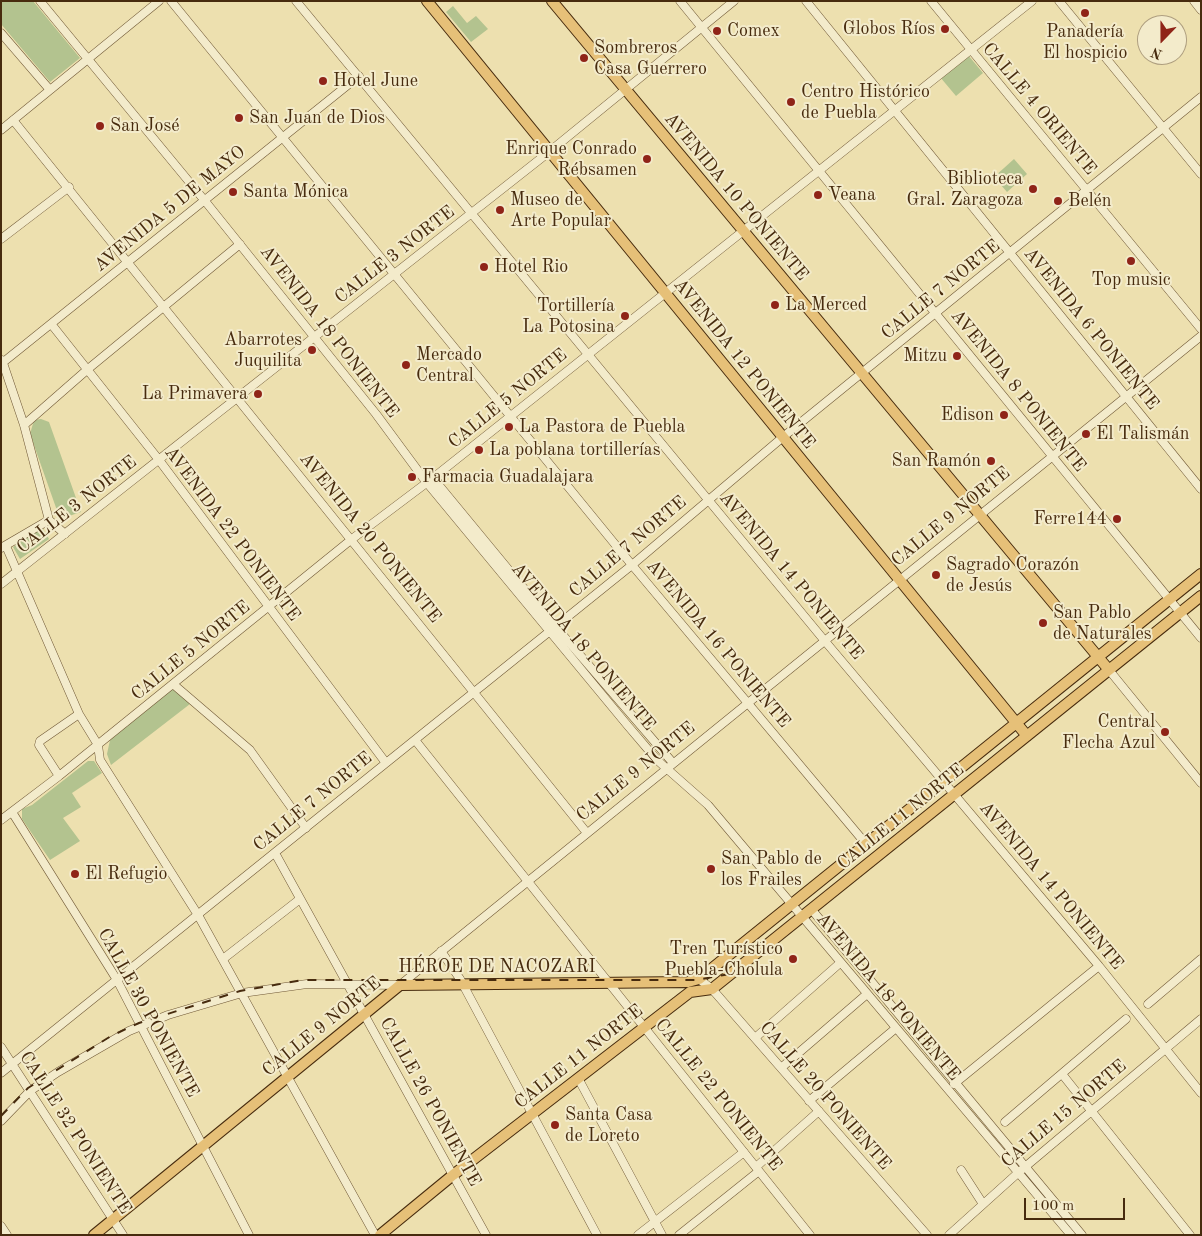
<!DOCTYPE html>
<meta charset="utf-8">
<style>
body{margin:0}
#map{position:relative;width:1202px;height:1236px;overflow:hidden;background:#ede0af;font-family:"Old Standard TT",serif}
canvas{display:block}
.frame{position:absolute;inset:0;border:2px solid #472b0e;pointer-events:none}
.north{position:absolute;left:1137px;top:15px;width:50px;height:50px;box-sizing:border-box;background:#f3ebcb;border:1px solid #ae9e7f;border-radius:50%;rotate:202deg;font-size:14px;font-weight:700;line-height:20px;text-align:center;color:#472b0e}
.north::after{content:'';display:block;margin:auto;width:18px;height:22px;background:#8f2418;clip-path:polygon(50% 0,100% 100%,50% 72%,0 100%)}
.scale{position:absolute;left:1024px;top:1198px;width:101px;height:22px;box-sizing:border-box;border:2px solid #472b0e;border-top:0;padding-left:6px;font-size:15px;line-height:18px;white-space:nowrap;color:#472b0e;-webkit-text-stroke:4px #f3ebcb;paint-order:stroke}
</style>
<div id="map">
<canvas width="1202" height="1236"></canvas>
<div class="frame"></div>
<div class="north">N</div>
<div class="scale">100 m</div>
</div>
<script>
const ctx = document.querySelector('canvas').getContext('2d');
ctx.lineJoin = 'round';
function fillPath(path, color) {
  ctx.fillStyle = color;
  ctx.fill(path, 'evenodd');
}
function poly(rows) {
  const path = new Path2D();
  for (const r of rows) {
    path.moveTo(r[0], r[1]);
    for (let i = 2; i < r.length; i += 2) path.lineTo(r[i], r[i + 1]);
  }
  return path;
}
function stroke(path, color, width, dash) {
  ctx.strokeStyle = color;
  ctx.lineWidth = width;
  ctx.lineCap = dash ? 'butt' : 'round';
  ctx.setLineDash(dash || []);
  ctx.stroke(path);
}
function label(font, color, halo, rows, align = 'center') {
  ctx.font = font + ' "Old Standard TT",serif';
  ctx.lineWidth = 4;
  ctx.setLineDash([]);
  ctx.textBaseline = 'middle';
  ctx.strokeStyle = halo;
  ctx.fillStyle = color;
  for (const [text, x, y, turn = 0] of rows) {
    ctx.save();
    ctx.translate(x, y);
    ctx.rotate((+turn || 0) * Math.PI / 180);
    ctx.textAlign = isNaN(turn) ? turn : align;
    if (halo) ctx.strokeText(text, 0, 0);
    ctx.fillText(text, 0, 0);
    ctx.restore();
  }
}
const green = poly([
 [1,1,33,1,80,58,50,82,1,24],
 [453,6,467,23,476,16,488,29,471,42,446,12],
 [968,55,983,73,956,96,940,77],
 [1014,159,1027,174,1007,192,994,177],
 [41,419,49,422,81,512,60,519,30,434,34,420],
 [42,527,49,539,20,559,13,547],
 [170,689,176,689,190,704,111,765,107,754,110,740],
 [88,761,94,761,102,773,72,793,81,807,63,818,80,841,50,860,22,819,22,809,32,805]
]);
const minor = poly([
 [40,1,205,201,376,414,427,483,628,726,657,760,708,805,1071,1235],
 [171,1,632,565,866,844],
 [296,1,824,640,1099,966,1201,1093],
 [680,1,1201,638],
 [806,1,1201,489],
 [931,1,1201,329],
 [1059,1,1201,174],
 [1194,1,1201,10],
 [1,33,50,90],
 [13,120,587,833],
 [1,130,159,1],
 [1,239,69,187],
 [52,325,159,460,386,763],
 [2,360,24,425,49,520,65,534],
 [1,364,359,76],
 [24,425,88,369,240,244],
 [433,478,555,626,673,763],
 [6,546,79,714,98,745,100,760,198,915,375,1235],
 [1,548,49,520],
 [1,584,549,152,734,1],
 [1109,670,1201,783],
 [173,684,250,750,306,828],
 [415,740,810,1235],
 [59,776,39,745,40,741,79,714],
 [12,812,117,980,249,1235],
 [1,820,59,776,352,539,433,478,1032,1],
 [275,853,486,1235],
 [812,910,1082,1235],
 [441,951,460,979,597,1235],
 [223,959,300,899],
 [699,979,712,989,927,1235],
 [1148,1004,1201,959],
 [755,1038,840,963],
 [1,1047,123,1235],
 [781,1068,867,994],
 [1,1073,632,565,783,437,1201,97],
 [1062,1074,1190,1235],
 [578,1078,662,1235],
 [954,1084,1099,966],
 [809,1101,896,1028],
 [1,1121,30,1091,58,1072,129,1031,168,1015,242,993,307,984,400,985,1201,336],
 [1005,1122,1126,1019],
 [756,1167,819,1111],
 [961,1170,983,1204],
 [1,1226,7,1235],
 [638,1235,744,1152],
 [679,1235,759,1171],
 [949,1235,1019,1172,1201,1019]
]);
const major = poly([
 [427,1,1027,736],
 [552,1,1109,670],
 [94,1235,400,985,688,982,699,979,1201,574],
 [380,1235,453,1175,690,992,712,989,1201,596]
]);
const rail = poly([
 [1,1116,28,1088,111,1036,139,1023,240,991,303,980,696,980,769,967]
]);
const markers = [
 [1085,13,5,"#8f2418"],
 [945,29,5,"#8f2418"],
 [717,31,5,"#8f2418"],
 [584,58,5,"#8f2418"],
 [323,81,5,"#8f2418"],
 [791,102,5,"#8f2418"],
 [239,118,5,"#8f2418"],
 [100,126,5,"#8f2418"],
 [647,159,5,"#8f2418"],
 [1033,189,5,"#8f2418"],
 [233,192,5,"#8f2418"],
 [818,195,5,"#8f2418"],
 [1058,201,5,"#8f2418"],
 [500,210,5,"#8f2418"],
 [1131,261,5,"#8f2418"],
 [484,267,5,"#8f2418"],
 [775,305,5,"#8f2418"],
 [625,316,5,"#8f2418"],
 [312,350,5,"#8f2418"],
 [957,356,5,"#8f2418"],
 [406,365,5,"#8f2418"],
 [258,394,5,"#8f2418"],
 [1004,415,5,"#8f2418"],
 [509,427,5,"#8f2418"],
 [1086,434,5,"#8f2418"],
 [479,450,5,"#8f2418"],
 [991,461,5,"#8f2418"],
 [412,477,5,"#8f2418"],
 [1117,519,5,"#8f2418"],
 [936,575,5,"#8f2418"],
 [1043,623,5,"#8f2418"],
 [1165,732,5,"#8f2418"],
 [711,869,5,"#8f2418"],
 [75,874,5,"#8f2418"],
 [793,959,5,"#8f2418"],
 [555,1125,5,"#8f2418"]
];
const poiNames = [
 ["Globos Ríos",935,29,"right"],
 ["Comex",727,31],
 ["Panadería",1085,32,"center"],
 ["El hospicio",1085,53,"center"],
 ["Sombreros",594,48],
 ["Casa Guerrero",594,69],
 ["Hotel June",333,81],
 ["Centro Histórico",801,92],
 ["de Puebla",801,113],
 ["San Juan de Dios",249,118],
 ["San José",110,126],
 ["Enrique Conrado",637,149,"right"],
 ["Rébsamen",637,170,"right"],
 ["Biblioteca",1023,179,"right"],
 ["Gral. Zaragoza",1023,200,"right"],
 ["Santa Mónica",243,192],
 ["Veana",828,195],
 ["Museo de",510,200],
 ["Arte Popular",510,221],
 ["Belén",1068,201],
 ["Hotel Rio",494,267],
 ["Top music",1131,280,"center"],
 ["La Merced",785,305],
 ["Tortillería",615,306,"right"],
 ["La Potosina",615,327,"right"],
 ["Abarrotes",302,340,"right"],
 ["Juquilita",302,361,"right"],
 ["Mercado",416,355],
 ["Central",416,376],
 ["Mitzu",947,356,"right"],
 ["La Primavera",248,394,"right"],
 ["Edison",994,415,"right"],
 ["La Pastora de Puebla",519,427],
 ["El Talismán",1096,434],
 ["La poblana tortillerías",489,450],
 ["San Ramón",981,461,"right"],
 ["Farmacia Guadalajara",422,477],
 ["Ferre144",1107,519,"right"],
 ["Sagrado Corazón",946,565],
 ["de Jesús",946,586],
 ["San Pablo",1053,613],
 ["de Naturales",1053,634],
 ["Central",1155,722,"right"],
 ["Flecha Azul",1155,743,"right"],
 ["San Pablo de",721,859],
 ["los Frailes",721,880],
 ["El Refugio",85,874],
 ["Tren Turístico",783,949,"right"],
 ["Puebla-Cholula",783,970,"right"],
 ["Santa Casa",565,1115],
 ["de Loreto",565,1136]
];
const streetNames = [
 ["CALLE 4 ORIENTE",1039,109,50],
 ["AVENIDA 10 PONIENTE",736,197,50],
 ["AVENIDA 5 DE MAYO",170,209,-39],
 ["CALLE 3 NORTE",395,255,-38],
 ["CALLE 7 NORTE",941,290,-39],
 ["AVENIDA 6 PONIENTE",1091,329,51],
 ["AVENIDA 18 PONIENTE",329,332,52],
 ["AVENIDA 12 PONIENTE",744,364,51],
 ["AVENIDA 8 PONIENTE",1018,391,51],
 ["CALLE 5 NORTE",508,399,-39],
 ["CALLE 3 NORTE",77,505,-38],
 ["CALLE 9 NORTE",951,517,-39],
 ["AVENIDA 22 PONIENTE",232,534,53],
 ["AVENIDA 20 PONIENTE",370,538,51],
 ["CALLE 7 NORTE",628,547,-40],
 ["AVENIDA 14 PONIENTE",791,576,50],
 ["AVENIDA 16 PONIENTE",718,644,50],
 ["AVENIDA 18 PONIENTE",583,647,50],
 ["CALLE 5 NORTE",191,651,-39],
 ["CALLE 9 NORTE",636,772,-39],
 ["CALLE 7 NORTE",313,802,-39],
 ["CALLE 11 NORTE",901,817,-39],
 ["AVENIDA 14 PONIENTE",1051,886,50],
 ["HÉROE DE NACOZARI",497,967],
 ["AVENIDA 18 PONIENTE",888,997,50],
 ["CALLE 30 PONIENTE",148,1013,61],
 ["CALLE 9 NORTE",322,1027,-39],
 ["CALLE 11 NORTE",579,1057,-38],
 ["CALLE 22 PONIENTE",718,1095,51],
 ["CALLE 20 PONIENTE",825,1096,49],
 ["CALLE 26 PONIENTE",430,1102,61],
 ["CALLE 15 NORTE",1064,1114,-40],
 ["CALLE 32 PONIENTE",75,1133,57]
];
fillPath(green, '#b3c38f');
stroke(minor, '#705836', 9);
stroke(major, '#472b0e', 12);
stroke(minor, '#f3ebcb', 8);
stroke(major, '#e6c078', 10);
stroke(rail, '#472b0e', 2, [9, 9]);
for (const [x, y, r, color] of markers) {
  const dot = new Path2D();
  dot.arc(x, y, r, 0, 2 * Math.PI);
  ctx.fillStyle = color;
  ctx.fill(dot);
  stroke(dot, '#f3ebcb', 2);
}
label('18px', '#472b0e', '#f3ebcb', poiNames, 'left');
label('18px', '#472b0e', '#f3ebcb', streetNames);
</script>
